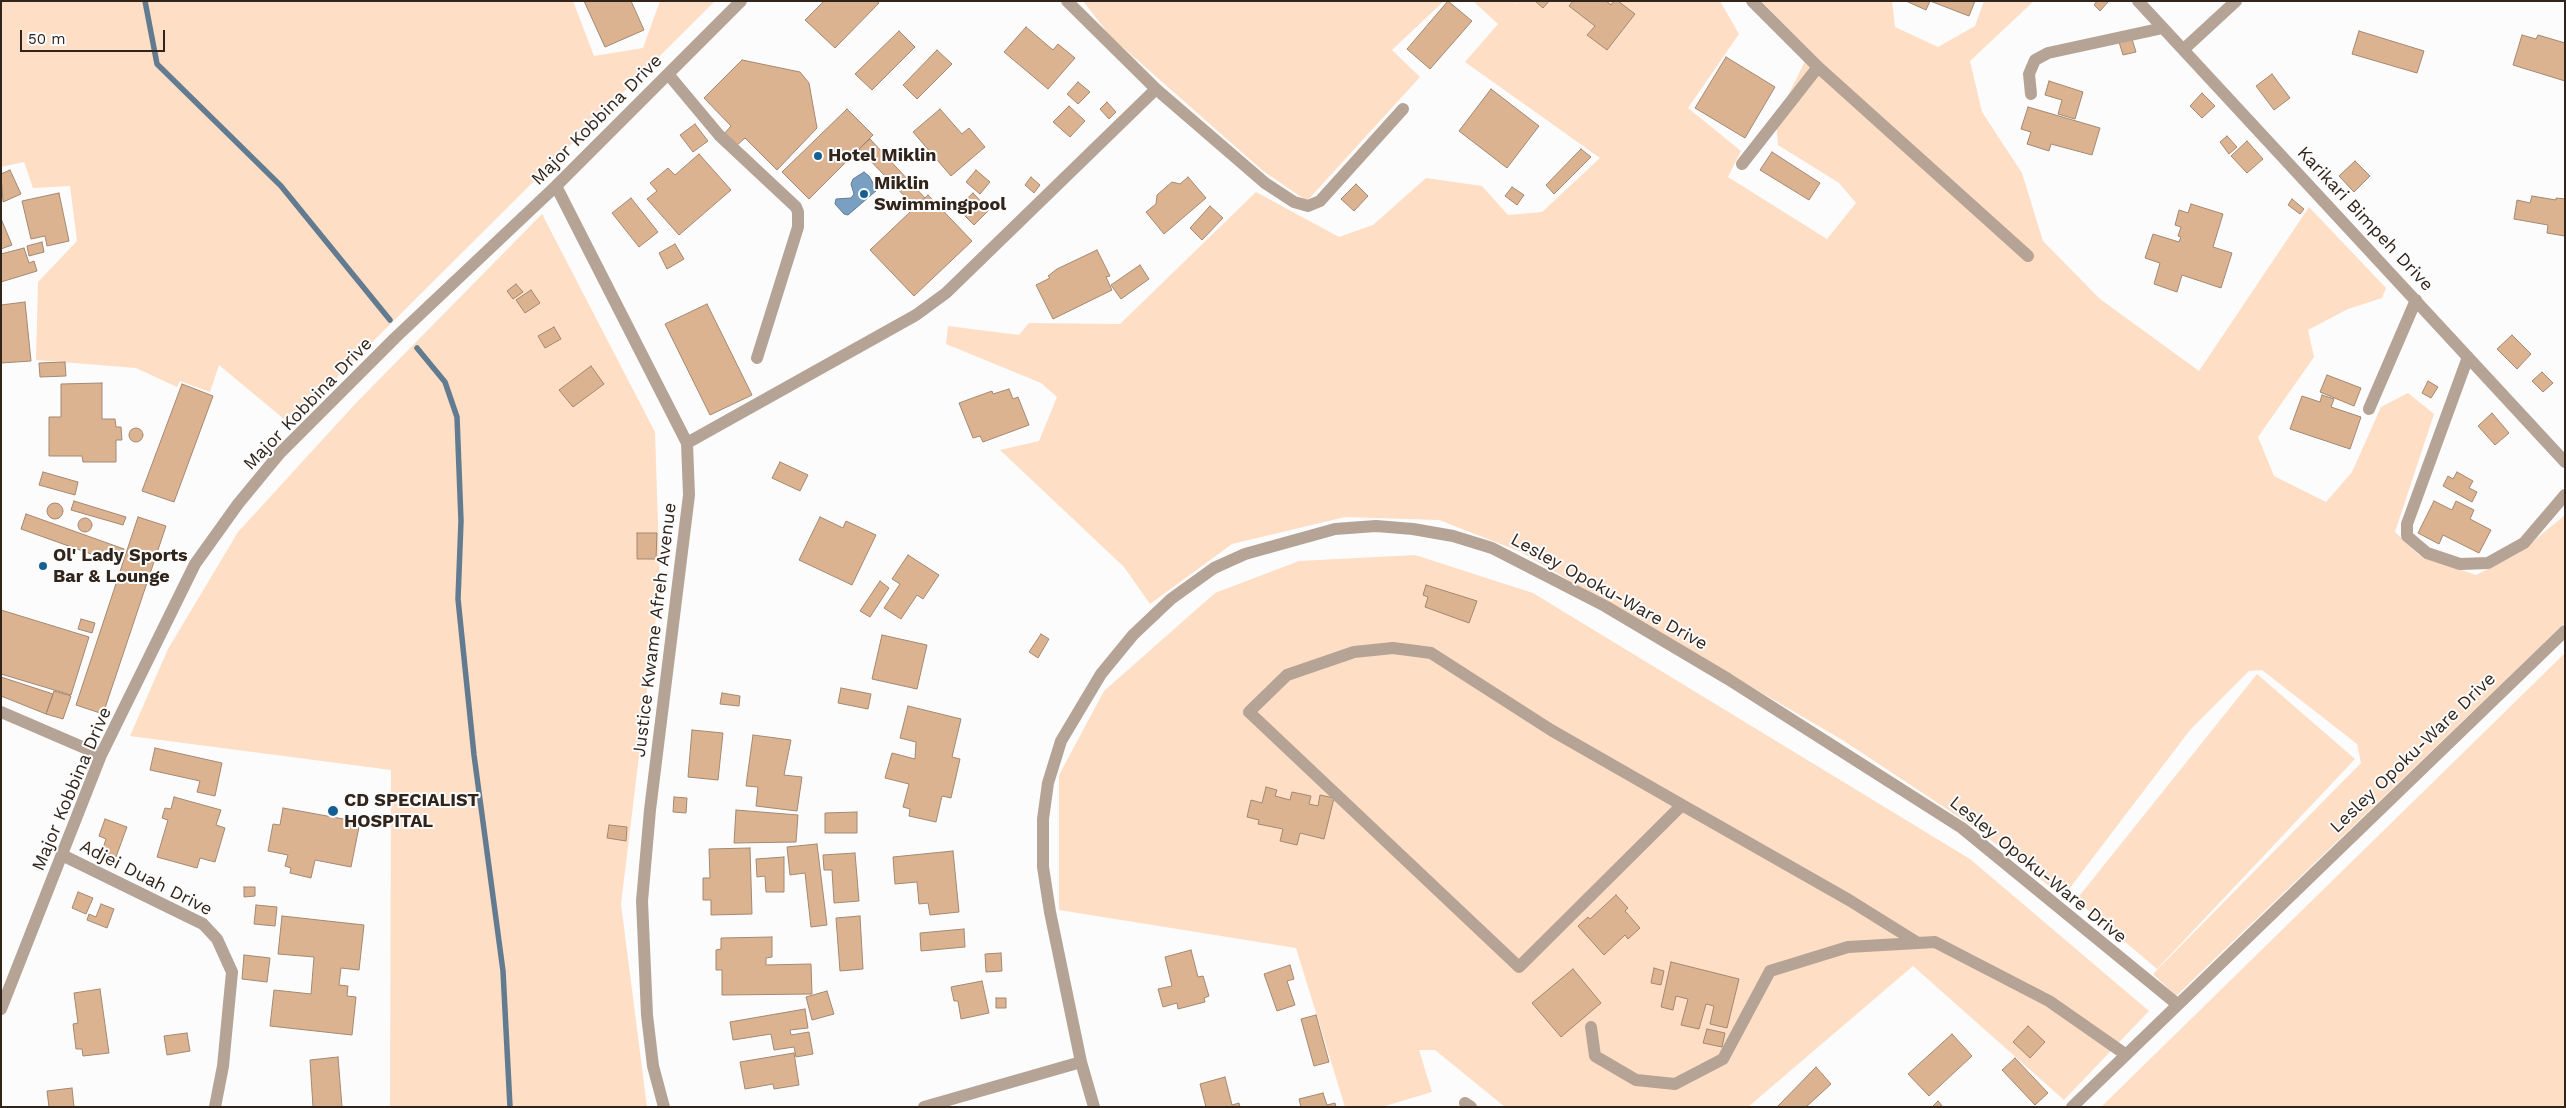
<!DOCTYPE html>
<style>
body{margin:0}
#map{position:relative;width:2566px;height:1108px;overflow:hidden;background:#fcfcfc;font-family:"Work Sans",sans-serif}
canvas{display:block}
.frame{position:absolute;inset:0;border:2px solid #30241b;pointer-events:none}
.scale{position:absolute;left:20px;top:30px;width:145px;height:22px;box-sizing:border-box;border:2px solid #30241b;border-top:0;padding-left:6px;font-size:15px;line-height:18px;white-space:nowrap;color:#30241b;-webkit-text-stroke:4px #fcfcfc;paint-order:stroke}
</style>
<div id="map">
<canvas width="2566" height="1108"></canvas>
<div class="frame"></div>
<div class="scale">50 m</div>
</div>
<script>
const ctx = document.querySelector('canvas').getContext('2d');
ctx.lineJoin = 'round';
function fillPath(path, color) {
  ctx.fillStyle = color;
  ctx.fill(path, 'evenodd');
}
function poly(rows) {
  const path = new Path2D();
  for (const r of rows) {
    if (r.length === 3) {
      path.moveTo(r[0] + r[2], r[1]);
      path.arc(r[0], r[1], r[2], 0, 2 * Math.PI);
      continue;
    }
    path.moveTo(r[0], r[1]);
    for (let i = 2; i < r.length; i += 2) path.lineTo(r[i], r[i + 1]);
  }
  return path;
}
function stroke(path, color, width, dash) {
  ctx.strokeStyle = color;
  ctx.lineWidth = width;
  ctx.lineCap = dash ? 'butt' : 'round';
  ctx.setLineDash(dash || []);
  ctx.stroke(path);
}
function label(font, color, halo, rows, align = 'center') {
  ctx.font = font + ' "Work Sans",sans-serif';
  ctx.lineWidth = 4;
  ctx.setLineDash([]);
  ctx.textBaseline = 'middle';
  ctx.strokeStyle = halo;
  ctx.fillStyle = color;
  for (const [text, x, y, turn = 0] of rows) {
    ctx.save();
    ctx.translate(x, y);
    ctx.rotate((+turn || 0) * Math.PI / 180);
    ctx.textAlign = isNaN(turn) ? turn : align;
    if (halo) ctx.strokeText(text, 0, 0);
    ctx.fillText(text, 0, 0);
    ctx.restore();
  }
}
const green = poly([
 [1,1,573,1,594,56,643,48,660,1,715,1,290,424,219,365,210,392,180,381,177,387,136,368,36,360,38,282,77,241,70,186,33,188,24,162,1,167],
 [1083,1,1444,1,1392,50,1420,77,1307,201,1263,171,1110,36],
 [1473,1,1517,1,1513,7,1518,1,1720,1,1739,34,1688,108,1741,151,1728,177,1827,239,1856,203,1839,183,1778,145,1776,120,1810,51,1761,1,1892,1,1895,27,1938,47,1975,26,1984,1,2034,1,1970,61,1982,112,2022,173,2043,241,2100,299,2199,371,2309,207,2386,288,2382,298,2348,309,2308,330,2314,357,2258,437,2274,476,2326,502,2352,472,2381,407,2408,393,2434,414,2395,532,2419,555,2476,575,2519,553,2565,515,2565,623,2176,996,2153,974,2361,763,2357,744,2262,670,2249,671,2190,730,2066,893,2058,893,1974,827,1844,741,1521,552,1439,520,1345,517,1232,544,1150,604,1124,567,1000,450,1039,441,1057,397,1041,383,946,344,948,326,1019,335,1029,323,1120,324,1256,192,1339,237,1373,225,1426,178,1482,186,1508,215,1542,212,1600,158,1465,62,1498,24],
 [542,214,655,432,660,584,621,904,647,1107,390,1107,391,770,130,736,168,649,238,532,356,403],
 [1415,555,1533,593,1970,859,2149,1011,2064,1100,1913,966,1748,1107,1505,1107,1435,1050,1419,1050,1432,1092,1382,1107,1345,1107,1296,948,1059,910,1059,775,1104,691,1215,593,1299,561],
 [2565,653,2565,1107,2101,1107],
 [2257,674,2355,759,2157,969,2076,900]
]);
const water = poly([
 [864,172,869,176,877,190,848,215,844,214,835,204,836,199,851,198,854,194,851,184,853,179,864,172]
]);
const stream = poly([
 [145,1,157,64,281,186,390,320],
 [417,348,445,382,457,417,461,521,458,599,474,755,503,971,510,1107]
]);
const building = poly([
 [584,1,631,1,644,30,605,47,584,1],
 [824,1,876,1,879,3,835,48,805,20,824,1],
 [1448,1,1472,21,1430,69,1407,49,1448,1],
 [1535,1,1549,1,1543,8,1535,1],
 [1573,1,1606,1,1611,5,1614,1,1618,1,1635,14,1607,50,1587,35,1595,26,1569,6,1573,1],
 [1906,1,1930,1,1926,10,1906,1],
 [1930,1,1975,1,1969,16,1930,1],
 [2097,1,2108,1,2108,2,2100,11,2094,5,2097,1],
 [1026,27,1053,50,1058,44,1075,58,1048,89,1004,52,1026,27],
 [899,31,915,47,872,90,855,74,899,31],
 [2359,31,2424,51,2417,73,2352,54,2359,31],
 [2522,35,2536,39,2538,35,2565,43,2565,81,2513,65,2522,35],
 [2132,39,2136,52,2123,55,2119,42,2132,39],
 [937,50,952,64,917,99,903,85,937,50],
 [1726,57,1775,87,1745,138,1695,108,1726,57],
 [742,60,800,72,809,83,817,128,777,170,745,138,735,147,723,135,731,126,704,98,742,60],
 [2272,74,2290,98,2274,110,2256,86,2272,74],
 [2049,81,2083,92,2075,119,2058,114,2062,100,2045,95,2049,81],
 [1078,82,1090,92,1078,104,1067,94,1078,82],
 [1491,89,1539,126,1507,168,1459,131,1491,89],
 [2202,93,2215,106,2202,118,2190,106,2202,93],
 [1107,102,1116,112,1109,119,1100,109,1107,102],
 [1069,106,1085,121,1070,137,1053,122,1069,106],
 [2028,107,2100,128,2092,155,2051,144,2049,151,2027,144,2031,132,2021,129,2028,107],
 [847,109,873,135,809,199,782,172,847,109],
 [940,109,962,134,969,128,985,147,951,176,913,132,940,109],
 [695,124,708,141,693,152,680,135,695,124],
 [2227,136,2237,147,2229,154,2220,142,2227,136],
 [870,139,925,198,915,207,859,149,870,139],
 [2247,141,2263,159,2247,173,2231,156,2247,141],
 [1581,149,1591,157,1554,194,1546,185,1581,149],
 [1772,152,1820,183,1809,200,1760,170,1772,152],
 [699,154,731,190,679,235,647,199,657,191,650,183,668,168,675,175,699,154],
 [2355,161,2370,176,2354,192,2339,176,2355,161],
 [10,170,21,194,3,202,1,174,10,170],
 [976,170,990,182,980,194,966,182,976,170],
 [1031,177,1040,185,1034,193,1025,185,1031,177],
 [1188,177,1206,198,1164,234,1146,212,1156,204,1157,195,1172,182,1180,184,1188,177],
 [1356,184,1368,196,1354,211,1341,199,1356,184],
 [1512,187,1524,195,1517,205,1505,196,1512,187],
 [59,193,69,241,47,246,45,236,31,239,22,201,59,193],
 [973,193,989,210,974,225,957,208,973,193],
 [928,195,972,241,914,296,870,250,928,195],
 [2532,196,2556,200,2556,198,2565,199,2565,236,2547,233,2548,225,2514,219,2517,200,2530,203,2532,196],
 [631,198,658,232,639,247,612,213,631,198],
 [2292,199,2304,209,2300,214,2288,205,2292,199],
 [2191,204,2223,214,2213,247,2232,253,2221,288,2182,275,2177,292,2154,284,2160,263,2145,258,2153,234,2179,242,2181,237,2178,236,2181,227,2175,225,2179,210,2188,213,2191,204],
 [1210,206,1223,218,1202,240,1190,228,1210,206],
 [2,221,12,245,1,249,1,222,2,221],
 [42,242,44,252,29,256,27,246,42,242],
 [675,244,684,259,667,269,659,253,675,244],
 [24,248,29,263,34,261,37,271,1,282,1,254,24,248],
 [1097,250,1110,276,1106,277,1112,290,1053,319,1036,285,1050,278,1048,276,1057,269,1097,250],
 [1140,265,1149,279,1121,299,1111,285,1140,265],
 [516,284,523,292,513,299,507,291,516,284],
 [531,290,540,303,525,313,516,300,531,290],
 [25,302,31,361,1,363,1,305,25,302],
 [707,304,752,395,710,415,665,324,707,304],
 [554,327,561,339,545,348,538,336,554,327],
 [2512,335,2531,354,2517,369,2497,349,2512,335],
 [65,362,66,376,40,377,39,363,65,362],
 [591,366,604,384,573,407,559,390,591,366],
 [2542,372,2553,383,2543,392,2532,381,2542,372],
 [2327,375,2361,388,2354,406,2320,392,2327,375],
 [2428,381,2438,387,2431,398,2422,393,2428,381],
 [102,383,102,419,115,419,116,427,121,427,122,440,116,440,116,462,83,462,82,456,49,456,49,417,61,417,61,384,102,383],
 [182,384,213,396,174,502,142,491,182,384],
 [1009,389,1013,399,1018,397,1029,425,983,442,980,436,973,438,959,403,992,391,993,394,1009,389],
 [2322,395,2334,399,2331,407,2361,417,2350,449,2290,429,2302,396,2320,402,2322,395],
 [2492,413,2509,433,2495,445,2478,426,2492,413],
 [136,435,7],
 [780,462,808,475,800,491,772,478,780,462],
 [43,472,78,482,75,495,39,485,43,472],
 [2457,472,2473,481,2469,488,2477,492,2472,502,2443,486,2448,476,2453,479,2457,472],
 [74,501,126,517,123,525,71,510,74,501],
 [2434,501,2452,510,2456,501,2474,510,2470,519,2491,530,2479,553,2443,535,2439,544,2418,533,2434,501],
 [55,511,8],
 [26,514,124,549,119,564,21,529,26,514],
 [138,517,166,526,103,714,76,705,138,517],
 [820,517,843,528,846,521,876,535,852,585,799,560,820,517],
 [85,525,7],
 [637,533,657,533,656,559,637,559,637,533],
 [908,555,939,575,923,599,917,595,901,619,884,608,900,584,892,579,908,555],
 [880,581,889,588,870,617,860,611,880,581],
 [1426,585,1477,601,1469,623,1425,607,1428,597,1423,595,1426,585],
 [1,610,89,637,71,695,1,674,1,610],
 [81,619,95,623,92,633,78,629,81,619],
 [1041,634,1049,639,1038,658,1029,652,1041,634],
 [882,635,927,645,917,689,872,679,882,635],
 [1,677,53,694,46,714,1,696,1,677],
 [841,688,871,694,868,709,838,703,841,688],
 [54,691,71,696,63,719,46,714,54,691],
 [722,693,740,696,739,706,720,704,722,693],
 [908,706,961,719,952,757,960,759,951,798,942,796,936,822,909,816,910,809,903,807,909,784,885,778,892,753,915,759,916,742,900,738,908,706],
 [692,730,723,733,718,780,688,777,692,730],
 [753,735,791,740,784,775,802,777,797,811,756,806,758,787,746,786,753,735],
 [155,748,222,763,215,796,197,792,200,781,150,770,155,748],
 [1266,787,1277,790,1275,796,1290,800,1292,792,1311,796,1309,804,1318,806,1320,795,1334,798,1324,839,1300,833,1297,845,1280,841,1283,829,1258,824,1259,820,1247,817,1251,800,1262,803,1266,787],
 [174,797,221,810,216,825,225,828,215,862,200,858,197,868,157,857,168,820,162,818,165,808,171,809,174,797],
 [674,797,687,798,686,813,673,812,674,797],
 [283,808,360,822,351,867,315,860,311,878,290,873,291,868,285,866,288,855,268,851,273,824,280,825,283,808],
 [736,810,798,815,796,842,734,843,736,810],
 [857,812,857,833,825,833,825,813,857,812],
 [105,819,127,827,116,857,102,851,106,839,99,836,105,819],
 [609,825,627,827,626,841,607,838,609,825],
 [817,844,827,925,811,927,805,873,790,875,787,847,817,844],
 [750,848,752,914,711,915,711,900,703,900,703,878,710,878,709,849,750,848],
 [953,851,959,912,930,915,928,903,919,904,917,882,895,884,893,857,953,851],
 [855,853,859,901,834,903,832,870,824,870,823,855,855,853],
 [784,857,784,892,766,892,765,876,757,877,756,859,784,857],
 [244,887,255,887,255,896,244,897,244,887],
 [78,892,93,898,86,914,72,908,78,892],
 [1616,895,1628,908,1625,911,1640,928,1628,939,1625,935,1604,955,1578,926,1588,917,1590,919,1616,895],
 [101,904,114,909,107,928,87,920,89,914,96,917,101,904],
 [256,905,277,907,275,926,254,924,256,905],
 [282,916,364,925,359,970,341,968,339,985,348,986,347,996,356,997,352,1035,270,1026,274,990,311,994,314,957,278,954,282,916],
 [860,916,863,969,840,971,836,918,860,916],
 [964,929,965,947,921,951,920,933,964,929],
 [772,937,772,957,766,958,766,965,811,964,812,994,722,995,722,970,716,970,716,950,721,949,721,938,772,937],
 [1191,950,1198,977,1203,976,1209,996,1204,998,1205,1002,1178,1009,1177,1003,1163,1007,1158,989,1172,986,1165,957,1191,950],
 [1001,953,1002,971,986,972,985,954,1001,953],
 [244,955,270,958,267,982,242,979,244,955],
 [1671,962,1739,979,1727,1028,1710,1024,1714,1006,1706,1004,1699,1029,1681,1025,1688,999,1676,996,1673,1010,1661,1007,1671,962],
 [1290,965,1294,979,1287,981,1295,1005,1277,1011,1264,974,1290,965],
 [1654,968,1664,971,1661,985,1651,983,1654,968],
 [1573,969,1601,1003,1561,1037,1532,1003,1573,969],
 [982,981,989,1013,961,1019,958,1001,954,1001,951,987,982,981],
 [100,989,109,1053,83,1056,82,1049,76,1049,73,1024,78,1023,74,993,100,989],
 [827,991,834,1014,812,1020,806,997,827,991],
 [996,998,1006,998,1006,1008,996,1008,996,998],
 [805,1009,808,1028,790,1030,791,1035,809,1032,813,1054,796,1057,794,1047,774,1050,771,1034,733,1040,730,1022,805,1009],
 [1316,1015,1329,1062,1314,1066,1301,1019,1316,1015],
 [2028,1026,2045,1042,2030,1058,2013,1042,2028,1026],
 [1707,1029,1725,1033,1722,1047,1703,1043,1707,1029],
 [187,1033,190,1051,167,1055,164,1036,187,1033],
 [1952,1034,1972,1056,1929,1096,1908,1074,1952,1034],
 [794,1053,799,1085,774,1089,773,1084,745,1089,740,1062,794,1053],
 [338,1057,342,1107,313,1107,310,1060,338,1057],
 [2015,1058,2048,1093,2035,1105,2002,1070,2015,1058],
 [1816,1067,1831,1084,1806,1107,1777,1107,1816,1067],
 [1225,1077,1232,1105,1239,1103,1240,1107,1206,1107,1200,1084,1225,1077],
 [72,1088,74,1107,49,1107,47,1091,72,1088],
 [1323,1093,1327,1105,1335,1103,1336,1107,1301,1107,1299,1099,1323,1093],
 [1938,1101,1943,1107,1932,1107,1938,1101]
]);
const minor = poly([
 [1067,1,1156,89,1265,183,1294,202,1308,206,1320,201,1403,109],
 [1752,1,1818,67,2028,256],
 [2138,1,2565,462],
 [2184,49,2236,1],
 [668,74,719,135,796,207,798,212,798,227,757,358],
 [2031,94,2029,74,2035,60,2048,53,2163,28],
 [1742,164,1818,67],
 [556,186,687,443,689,495,650,810,642,901,647,1015,653,1066,664,1107],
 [2468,357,2407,524,2407,536,2427,553,2460,564,2488,563,2524,543,2565,495],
 [2369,409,2416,300],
 [687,443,916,315,946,293,1156,89],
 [1,712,101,755],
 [1682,805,1519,967,1249,712,1287,675,1354,652,1393,648,1431,653,1551,730,1682,805,1849,900,1918,943],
 [62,855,203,924,217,939,232,972,223,1066,215,1107],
 [1,1009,101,755,195,564,238,504,280,453,395,338,556,186,741,1],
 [1591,1027,1595,1056,1636,1080,1675,1084,1723,1059,1770,971,1848,947,1935,942,2049,1001,2125,1054],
 [1465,1103,1471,1107],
 [924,1107,1081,1062],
 [1094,1107,1081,1062,1050,912,1043,867,1043,819,1048,783,1061,741,1101,674,1133,635,1171,599,1214,568,1245,554,1335,529,1376,526,1413,529,1453,536,1492,548,1605,606,1728,679,1962,828,2177,1004],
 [2072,1107,2565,631]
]);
const markers = [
 [818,156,5,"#165f93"],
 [864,194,5,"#165f93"],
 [43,566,5,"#165f93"],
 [333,811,6,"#165f93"]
];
const streetNames = [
 ["Major Kobbina Drive",597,120,-45],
 ["Karikari Bimpeh Drive",2365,219,47],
 ["Major Kobbina Drive",308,404,-46],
 ["Lesley Opoku-Ware Drive",1609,592,29],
 ["Justice Kwame Afreh Avenue",655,630,-83],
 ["Lesley Opoku-Ware Drive",2413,753,-44],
 ["Major Kobbina Drive",72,789,-67],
 ["Lesley Opoku-Ware Drive",2038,870,39],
 ["Adjei Duah Drive",146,878,27]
];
const poiNames = [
 ["Hotel Miklin",828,156],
 ["Miklin",874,184],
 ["Swimmingpool",874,205],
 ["Ol' Lady Sports",53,556],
 ["Bar & Lounge",53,577],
 ["CD SPECIALIST",344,801],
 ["HOSPITAL",344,822]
];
fillPath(green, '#fedec5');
fillPath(water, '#79a0c2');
stroke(water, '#637b90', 1);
stroke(stream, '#637b90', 5.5);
fillPath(building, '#dbb391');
stroke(building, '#a48871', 1);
stroke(minor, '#b5a395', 12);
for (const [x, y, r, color] of markers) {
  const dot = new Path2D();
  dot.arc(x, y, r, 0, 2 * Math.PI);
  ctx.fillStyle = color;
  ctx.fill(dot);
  stroke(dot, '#fcfcfc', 2);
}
label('18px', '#30241b', '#fcfcfc', streetNames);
label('bold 18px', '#30241b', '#fcfcfc', poiNames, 'left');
</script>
